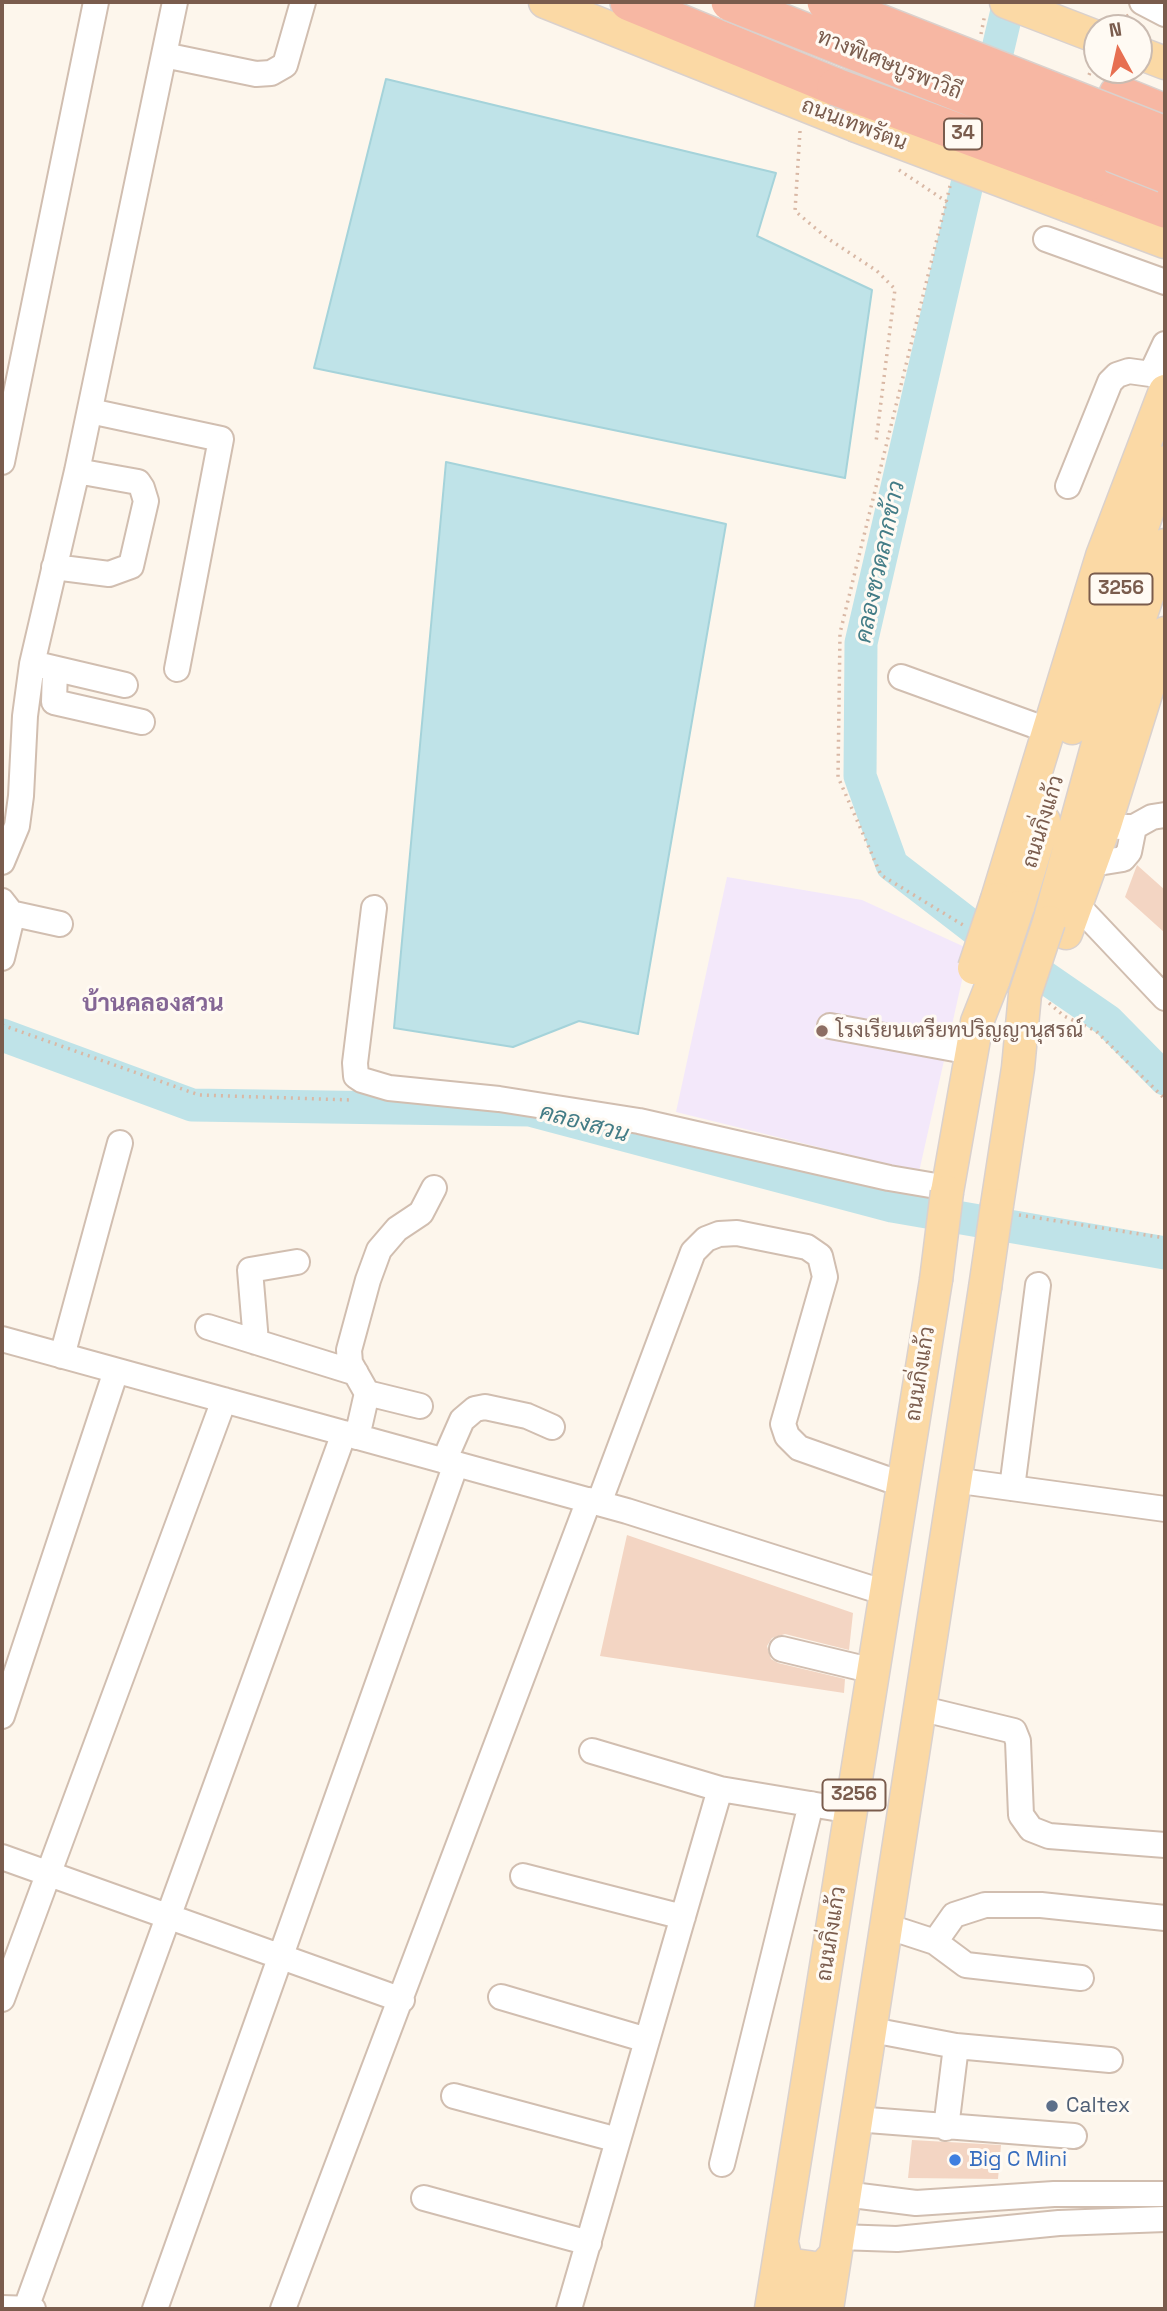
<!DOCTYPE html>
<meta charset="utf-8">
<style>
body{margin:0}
#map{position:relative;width:1167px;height:2311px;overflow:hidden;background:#fdf6ec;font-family:"Space Grotesk",sans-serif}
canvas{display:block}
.frame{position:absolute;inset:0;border:4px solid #7a5c4d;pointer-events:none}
.north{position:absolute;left:1083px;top:14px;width:70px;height:70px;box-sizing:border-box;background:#fffaf3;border:2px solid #cabbb1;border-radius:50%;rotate:352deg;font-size:19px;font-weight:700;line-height:28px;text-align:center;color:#7a5c4d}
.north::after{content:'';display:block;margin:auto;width:24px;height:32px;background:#e76f51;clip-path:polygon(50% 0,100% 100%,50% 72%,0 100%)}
</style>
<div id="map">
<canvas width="1167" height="2311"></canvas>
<div class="frame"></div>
<div class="north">N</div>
</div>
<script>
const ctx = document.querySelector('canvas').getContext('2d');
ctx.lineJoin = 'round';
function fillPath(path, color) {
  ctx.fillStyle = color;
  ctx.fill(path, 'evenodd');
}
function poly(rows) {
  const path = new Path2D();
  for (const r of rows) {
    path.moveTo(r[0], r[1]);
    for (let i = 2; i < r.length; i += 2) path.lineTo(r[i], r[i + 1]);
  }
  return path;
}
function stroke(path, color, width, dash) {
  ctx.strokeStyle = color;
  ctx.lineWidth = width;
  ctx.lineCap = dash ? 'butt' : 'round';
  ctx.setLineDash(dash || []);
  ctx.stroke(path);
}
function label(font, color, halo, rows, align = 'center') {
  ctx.font = font + ' "Space Grotesk",Sarabun,sans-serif';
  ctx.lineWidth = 6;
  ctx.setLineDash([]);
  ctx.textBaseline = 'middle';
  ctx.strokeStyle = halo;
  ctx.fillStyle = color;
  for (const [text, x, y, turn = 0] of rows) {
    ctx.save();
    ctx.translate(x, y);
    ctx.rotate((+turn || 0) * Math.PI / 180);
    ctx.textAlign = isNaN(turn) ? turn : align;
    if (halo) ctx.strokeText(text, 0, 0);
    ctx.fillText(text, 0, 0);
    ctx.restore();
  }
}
const education = poly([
 [727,877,862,900,969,949,919,1172,676,1112]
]);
const water = poly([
 [386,79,776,173,757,236,872,290,845,478,314,368,386,79],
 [446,462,726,524,638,1034,579,1021,513,1047,394,1028,446,462]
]);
const river = poly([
 [987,95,1009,2],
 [977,141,861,643,860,776,892,865,979,932,1108,1021,1165,1079],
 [2,1035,192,1105,530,1110,892,1206,1165,1253]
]);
const building = poly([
 [1137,865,1165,890,1165,933,1125,897],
 [627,1535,853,1613,849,1650,785,1634,772,1638,767,1646,771,1659,778,1663,845,1679,844,1693,600,1656],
 [912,2140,1001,2145,998,2179,908,2178]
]);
const path = poly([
 [1114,22,1129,15],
 [981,34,985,14],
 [1089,75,1095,60],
 [800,131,795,211,827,238,877,271,895,289,876,442],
 [899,170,947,202],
 [950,186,840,633,838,777,881,875,963,925],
 [1049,1003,1064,1016,1096,1031,1165,1099],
 [2,1025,199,1095,352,1100],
 [1019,1215,1165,1238]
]);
const minor = poly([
 [1142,2,1165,14],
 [164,55,256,74,271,73,285,65,303,2],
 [1046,239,1165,282],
 [1151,374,1165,344],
 [90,411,221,439,177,669],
 [2,462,96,2],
 [1068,486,1110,382,1117,375,1129,371,1165,376],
 [54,567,109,574,131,566,146,501,142,488,138,482,77,471],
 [40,665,125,685],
 [55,669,54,702,142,722],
 [901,677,1050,731],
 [1120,827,1134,827,1152,817,1165,815],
 [2,862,17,826,21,796,25,716,32,664,77,471,175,2],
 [1092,864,1123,859,1129,852,1134,827],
 [2,901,9,910,11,921,2,958],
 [1078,906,1165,998],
 [374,908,355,1063,356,1076,362,1080,389,1088,499,1099,639,1121,889,1178,948,1188],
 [10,913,60,924],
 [830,1026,971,1052],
 [208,1327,356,1373],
 [2,1339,627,1511,886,1593],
 [256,1342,250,1270,297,1262],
 [62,1356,120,1143],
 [367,1393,420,1406],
 [357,1437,367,1393,350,1363,349,1350,368,1280,379,1250,397,1229,421,1213,434,1188],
 [444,1461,462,1420,475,1409,485,1407,527,1416,552,1427],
 [953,1480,1165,1509],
 [1012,1488,1038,1285],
 [599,1503,693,1252,706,1239,719,1234,737,1233,807,1247,820,1256,825,1277,783,1424,787,1436,799,1448,904,1485],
 [782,1649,874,1671],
 [919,1708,1014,1731,1018,1741,1021,1815,1031,1829,1049,1836,1165,1845],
 [2,1716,116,1371],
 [592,1751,720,1789],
 [2,1857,402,2000],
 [523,1876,683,1917],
 [886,1926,935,1942,966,1965,1081,1978],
 [935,1942,954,1915,985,1905,1041,1905,1165,1918],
 [501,1997,647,2040],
 [2,1999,224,1400],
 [872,2030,956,2046,946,2128],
 [956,2046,1110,2060],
 [454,2096,618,2140],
 [855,2119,1074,2136],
 [722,2164,811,1804],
 [844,2194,916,2203,1054,2194,1165,2194],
 [424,2198,589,2243],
 [838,2237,897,2239,1059,2223,1165,2219],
 [2,2308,33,2309],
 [26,2308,344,1433],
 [155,2309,456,1464],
 [283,2309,589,1500],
 [569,2309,720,1789,852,1811]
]);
const major = poly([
 [545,2,854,125],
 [1006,2,1097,37],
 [1139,53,1165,63],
 [1069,206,1165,242],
 [1072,728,1165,462],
 [997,899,1102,556,1165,391],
 [1018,907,1044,821],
 [1049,922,1103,725,1165,545],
 [1066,933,1105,825,1165,633],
 [947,1192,977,1022,994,979],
 [997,1205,1018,1068,1025,994],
 [782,2243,787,2264,822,2269,835,2255],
 [771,2309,936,1280],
 [775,2309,786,2296,815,2300,820,2309],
 [827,2309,985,1288]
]);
const highway = poly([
 [629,2,836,87],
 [1118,94,1165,113],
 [1090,181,1165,209]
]);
const majorBridge = poly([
 [854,125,1069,206],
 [974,968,997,899],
 [994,979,1018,907],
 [1025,994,1049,922],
 [936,1280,947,1192],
 [985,1288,997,1205]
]);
const highwayBridge = poly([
 [730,2,1165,174],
 [826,2,1165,135],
 [836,87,1090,181]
]);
const markers = [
 [822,1031,7,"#8d6e63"],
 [1052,2106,7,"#5c6f8a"],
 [955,2160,7,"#3f7fe0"]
];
const shields = [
 [963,134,38],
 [1121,589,63],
 [854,1795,63]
];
const shieldNames = [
 ["34",963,134],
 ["3256",1121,589],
 ["3256",854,1795]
];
const streetNames = [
 ["ทางพิเศษบูรพาวิถี",889,65,22],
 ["ถนนเทพรัตน",854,125,21],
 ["ถนนกิ่งแก้ว",1044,822,-73],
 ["ถนนกิ่งแก้ว",921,1374,-81],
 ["ถนนกิ่งแก้ว",832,1934,-81]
];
const educationNames = [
 ["โรงเรียนเตรียทปริญญานุสรณ์",836,1031]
];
const serviceNames = [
 ["Caltex",1066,2106]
];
const shopNames = [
 ["Big C Mini",969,2160]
];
const waterNames = [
 ["คลองชวดลากข้าว",881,562,-78],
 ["คลองสวน",584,1124,15]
];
const quarterNames = [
 ["บ้านคลองสวน",153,1004]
];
fillPath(education, '#f3e8fa');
fillPath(water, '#bfe3e8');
stroke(water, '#a5d3da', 2);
stroke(river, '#bfe3e8', 33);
fillPath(building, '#f3d5c3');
stroke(minor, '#d1beb0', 28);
stroke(major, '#dad1cd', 35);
stroke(highway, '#dad1cd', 40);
stroke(path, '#d9b8a5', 3.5, [2, 5]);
stroke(minor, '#fff', 24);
stroke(major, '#fbd9a5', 32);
stroke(highway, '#f7b7a3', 37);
stroke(majorBridge, '#dad1cd', 35, []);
stroke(highwayBridge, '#dad1cd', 40, []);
stroke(majorBridge, '#fbd9a5', 32);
stroke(highwayBridge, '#f7b7a3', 37);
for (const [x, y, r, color] of markers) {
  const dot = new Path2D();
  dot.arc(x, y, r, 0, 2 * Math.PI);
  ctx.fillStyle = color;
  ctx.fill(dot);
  stroke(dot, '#fffaf3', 2.5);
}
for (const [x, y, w] of shields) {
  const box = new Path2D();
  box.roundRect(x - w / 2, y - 15.5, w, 31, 5);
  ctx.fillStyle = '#fffaf3';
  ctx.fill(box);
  stroke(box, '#7a5c4d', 2);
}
label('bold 19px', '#7a5c4d', null, shieldNames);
label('21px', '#7a5c4d', '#fffaf3', streetNames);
label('21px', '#785e54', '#fffaf3', educationNames, 'left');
label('21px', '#4e5e75', '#fffaf3', serviceNames, 'left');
label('21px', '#366cbe', '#fffaf3', shopNames, 'left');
label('italic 23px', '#437c86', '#fffaf3', waterNames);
label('bold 24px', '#846695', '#fffaf3', quarterNames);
</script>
